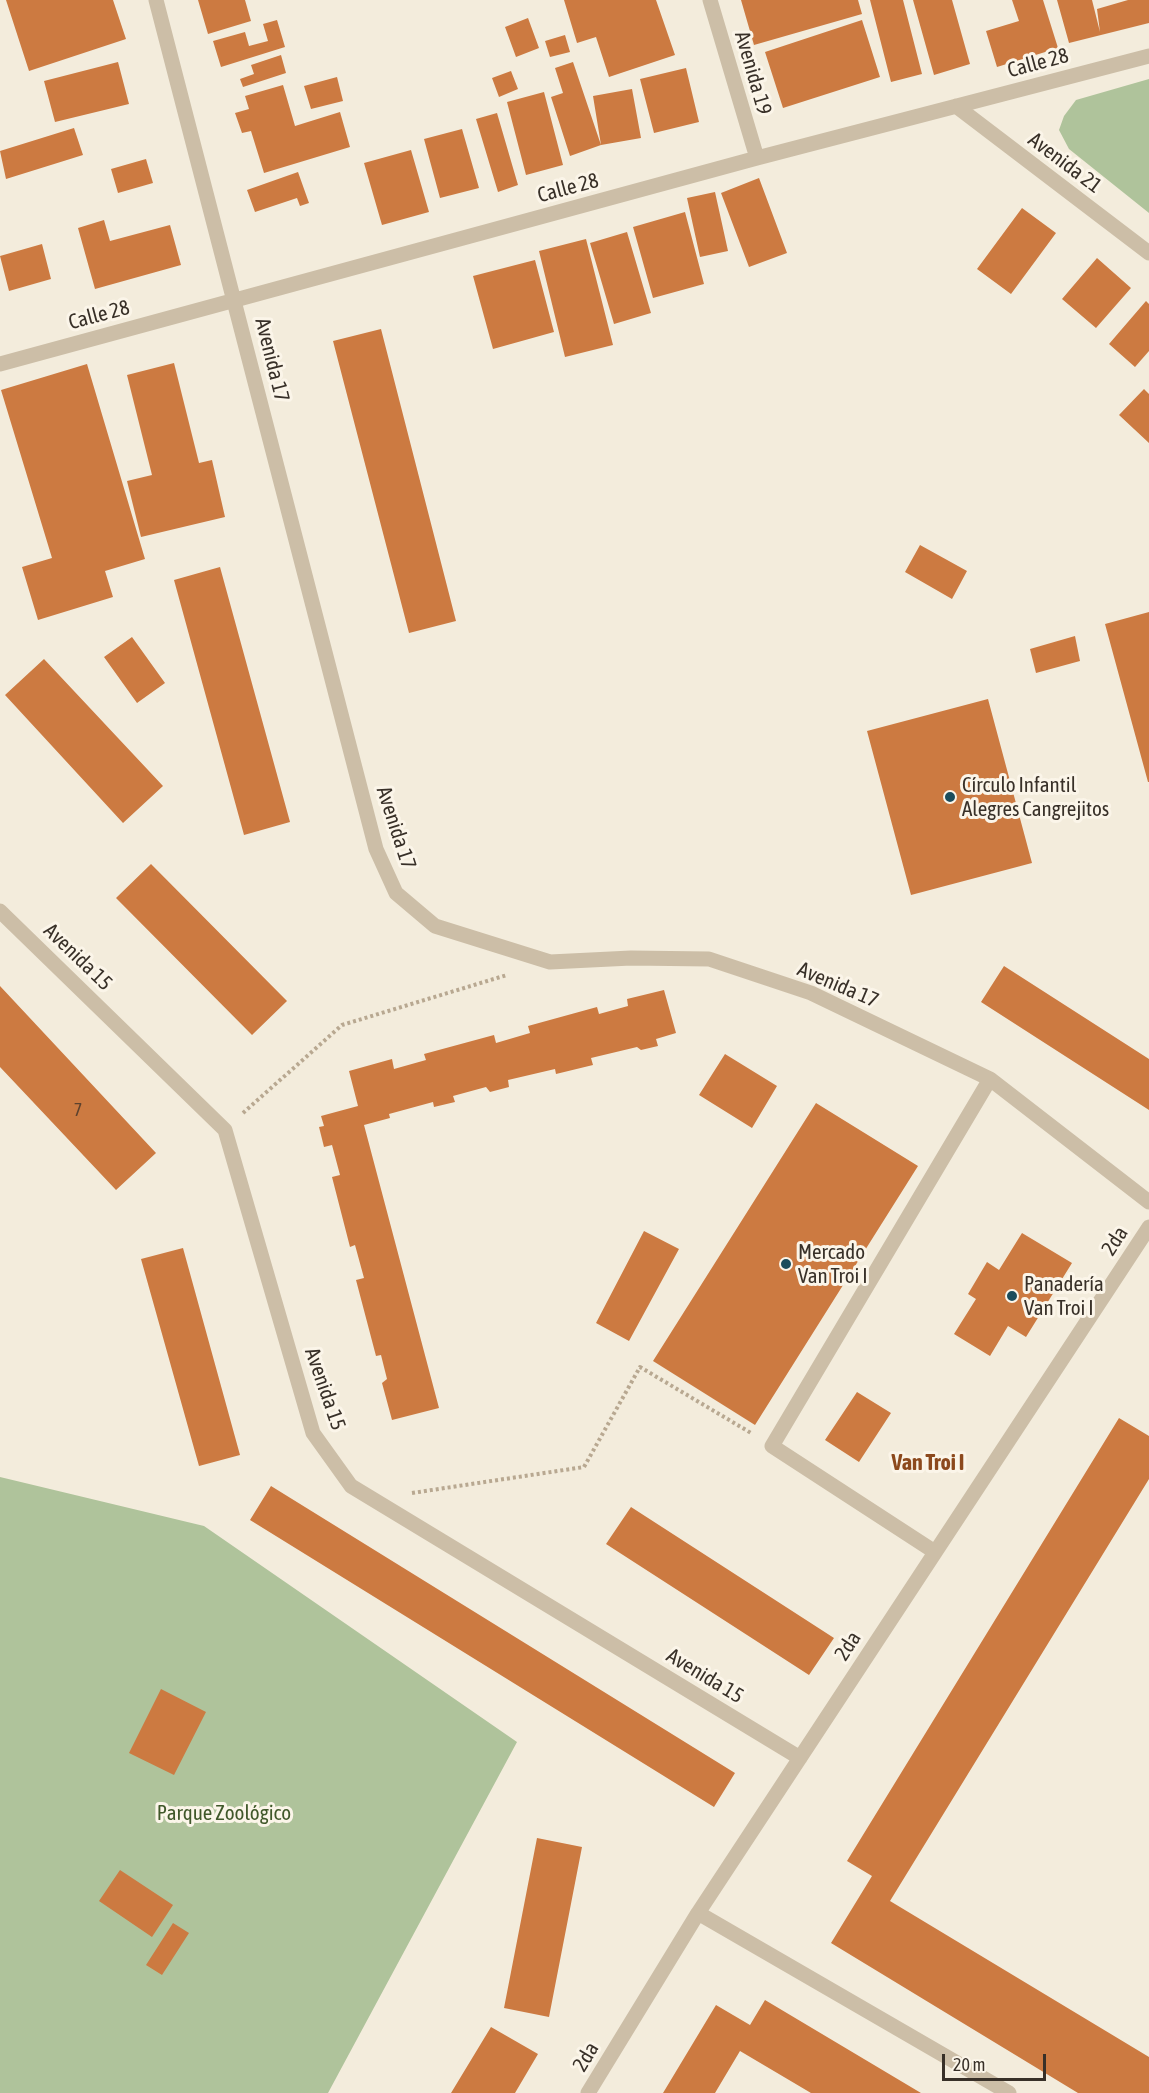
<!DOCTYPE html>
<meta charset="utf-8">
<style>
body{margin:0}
#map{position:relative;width:1149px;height:2093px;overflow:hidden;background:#f3ecdc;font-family:"Asap Condensed",sans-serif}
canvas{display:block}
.scale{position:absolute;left:942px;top:2054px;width:104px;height:27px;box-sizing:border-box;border:3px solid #383028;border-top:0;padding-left:8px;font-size:18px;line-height:21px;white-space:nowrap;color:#383028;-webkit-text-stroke:4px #fbf5e9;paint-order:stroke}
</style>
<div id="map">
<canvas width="1149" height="2093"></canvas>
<div class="scale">20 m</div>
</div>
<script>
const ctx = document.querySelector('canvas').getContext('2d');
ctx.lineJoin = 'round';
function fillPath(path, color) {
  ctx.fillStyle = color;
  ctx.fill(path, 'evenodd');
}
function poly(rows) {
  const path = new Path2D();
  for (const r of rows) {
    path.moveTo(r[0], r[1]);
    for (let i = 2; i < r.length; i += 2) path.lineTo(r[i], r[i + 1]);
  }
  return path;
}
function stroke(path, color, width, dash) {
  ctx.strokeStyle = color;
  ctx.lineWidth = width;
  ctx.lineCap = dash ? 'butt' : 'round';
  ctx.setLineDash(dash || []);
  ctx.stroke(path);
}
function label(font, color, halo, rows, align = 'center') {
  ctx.font = font + ' "Asap Condensed",sans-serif';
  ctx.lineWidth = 6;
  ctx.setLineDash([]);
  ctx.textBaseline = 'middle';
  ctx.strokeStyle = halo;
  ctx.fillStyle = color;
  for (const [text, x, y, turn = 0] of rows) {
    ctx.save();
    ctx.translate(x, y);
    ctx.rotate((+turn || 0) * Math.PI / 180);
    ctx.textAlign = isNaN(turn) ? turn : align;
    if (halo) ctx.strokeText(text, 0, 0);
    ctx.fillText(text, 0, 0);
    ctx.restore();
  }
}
const green = poly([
 [1149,79,1149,213,1069,149,1059,130,1064,116,1076,100],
 [0,1477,204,1526,517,1742,328,2093,0,2093]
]);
const building = poly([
 [6,0,113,0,126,39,29,71],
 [198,0,245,0,251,21,208,34],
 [564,0,656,0,675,55,609,77,596,37,577,43],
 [741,0,858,0,862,14,754,45],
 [870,0,903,0,922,74,891,82],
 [913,0,952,0,970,64,934,75],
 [1012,0,1043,0,1058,48,997,67,986,31,1019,21],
 [1057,0,1092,0,1100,32,1097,9,1128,0,1149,0,1149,23,1069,43],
 [528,18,539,48,516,57,505,27],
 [277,20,285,47,221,67,213,41,245,32,249,46,268,41,263,24],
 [862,20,880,77,783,108,765,52],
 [565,35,570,52,550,57,545,41],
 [281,55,286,73,243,87,240,79,254,74,251,65],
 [118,62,129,104,55,122,44,81],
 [573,62,601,145,570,156,551,97,563,93,555,68],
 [686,68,699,122,654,133,640,79],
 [511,71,518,89,499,97,492,78],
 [337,77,343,101,311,109,304,86],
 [283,85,295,126,340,112,350,147,264,173,251,131,242,133,235,113,249,109,245,96],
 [632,89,641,138,601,145,593,96],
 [544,92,563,165,526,175,507,102],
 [497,113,518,185,498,192,476,119],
 [74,128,83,155,6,179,0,151],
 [462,129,479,188,440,198,424,139],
 [411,150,429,212,382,225,364,163],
 [146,159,153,183,118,193,111,169],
 [298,172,309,203,300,206,297,198,255,212,247,190],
 [759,178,787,253,749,267,721,193],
 [715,192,728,251,700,257,687,198],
 [1022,208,1056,233,1011,294,977,269],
 [685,212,704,284,653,298,633,227],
 [104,220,110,241,170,225,181,265,95,289,78,228],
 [627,232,651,313,614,324,590,243],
 [586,239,613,345,565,357,539,251],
 [42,244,51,279,9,291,0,256],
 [1097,258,1131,288,1096,328,1062,299],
 [535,260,554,332,493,349,473,276],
 [1146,301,1149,304,1149,351,1135,367,1109,344],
 [381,329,456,621,409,633,333,341],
 [174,363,199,463,212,460,225,517,141,537,127,481,152,475,127,375],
 [87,364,145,559,105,571,113,597,38,620,22,567,52,558,1,390],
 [1144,389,1149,394,1149,443,1119,415],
 [920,545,967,571,952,599,905,572],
 [220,567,290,822,244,835,174,580],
 [1149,612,1149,782,1148,782,1105,624],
 [1075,636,1080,661,1036,673,1030,649],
 [132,637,165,683,137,703,104,657],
 [44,659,163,786,123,823,5,695],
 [988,699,1032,863,911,895,867,731],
 [151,864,287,1001,252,1035,116,898],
 [1004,966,1149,1059,1149,1110,981,1002],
 [0,986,156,1153,116,1190,0,1067],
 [664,990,676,1033,656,1039,658,1046,641,1050,637,1047,591,1058,593,1065,556,1074,555,1069,508,1080,509,1087,490,1092,486,1087,453,1096,455,1102,434,1107,433,1102,389,1114,390,1118,364,1125,439,1408,392,1420,382,1383,387,1379,381,1355,376,1356,356,1280,364,1278,355,1245,350,1247,332,1177,340,1175,332,1145,324,1147,319,1127,324,1126,321,1116,358,1106,349,1071,392,1059,394,1069,426,1060,424,1054,494,1035,496,1043,530,1033,528,1026,597,1007,599,1014,628,1006,627,999],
 [725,1054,777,1086,752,1128,699,1095],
 [816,1103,918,1166,755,1425,653,1361],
 [644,1231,679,1249,629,1341,596,1323],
 [1022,1233,1072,1263,1026,1337,1008,1326,990,1356,954,1334,976,1299,968,1294,987,1262,999,1270],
 [183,1248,240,1455,199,1466,141,1259],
 [857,1392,891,1413,859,1462,825,1440],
 [1119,1418,1149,1436,1149,1479,890,1901,1149,2057,1149,2093,1078,2093,831,1943,872,1876,847,1861],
 [271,1486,735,1773,714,1807,250,1520],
 [631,1507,834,1638,809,1675,606,1544],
 [161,1689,206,1712,174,1775,129,1753],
 [537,1838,582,1847,549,2017,504,2008],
 [120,1870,173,1905,152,1937,99,1901],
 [173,1923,189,1933,162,1975,146,1965],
 [765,2000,921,2093,811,2093,740,2051,715,2093,663,2093,716,2005,750,2025],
 [491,2027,538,2054,515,2093,451,2093]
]);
const path = poly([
 [243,1113,342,1025,507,975],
 [412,1493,584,1467,640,1367,751,1433]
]);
const minor = poly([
 [156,0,376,849,396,893,435,926,550,962,631,958,709,959,811,993,990,1079,1149,1202],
 [710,0,757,158],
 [956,106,1149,253],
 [0,364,757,158,1149,56],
 [0,911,225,1130,313,1433,351,1486,800,1758],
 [935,1552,772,1446,990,1079],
 [698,1913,1009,2093],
 [588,2093,698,1913,1149,1227]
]);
const markers = [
 [950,797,6,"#1b4d5c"],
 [786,1264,6,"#1b4d5c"],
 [1012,1296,6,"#1b4d5c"]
];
const numberNames = [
 ["7",78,1110]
];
const streetNames = [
 ["Calle 28",1038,63,-15],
 ["Avenida 19",753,73,74],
 ["Avenida 21",1065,163,37],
 ["Calle 28",568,188,-15],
 ["Calle 28",99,315,-15],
 ["Avenida 17",272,360,76],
 ["Avenida 17",396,828,72],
 ["Avenida 15",78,957,44],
 ["Avenida 17",838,985,23],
 ["2da",1115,1241,-57],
 ["Avenida 15",325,1389,71],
 ["2da",848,1646,-57],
 ["Avenida 15",705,1676,31],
 ["2da",586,2057,-59]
];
const poiNames = [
 ["Círculo Infantil",962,785],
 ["Alegres Cangrejitos",962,809],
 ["Mercado",798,1252],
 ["Van Troi I",798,1276],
 ["Panadería",1024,1284],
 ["Van Troi I",1024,1308]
];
const parkNames = [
 ["Parque Zoológico",224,1813]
];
const neighbourhoodNames = [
 ["Van Troi I",928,1463]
];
fillPath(green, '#afc39b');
fillPath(building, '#cc7a41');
stroke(path, '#b8a891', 4, [3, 3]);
stroke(minor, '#ccbea7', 15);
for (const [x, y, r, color] of markers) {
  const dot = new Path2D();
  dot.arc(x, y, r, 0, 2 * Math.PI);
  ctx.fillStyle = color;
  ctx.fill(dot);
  stroke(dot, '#fbf5e9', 2);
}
label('18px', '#5d422e', null, numberNames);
label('21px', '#383028', '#fbf5e9', streetNames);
label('21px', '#383028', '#fbf5e9', poiNames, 'left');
label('21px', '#40582a', '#fbf5e9', parkNames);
label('bold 22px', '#8c491d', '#fbf5e9', neighbourhoodNames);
</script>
